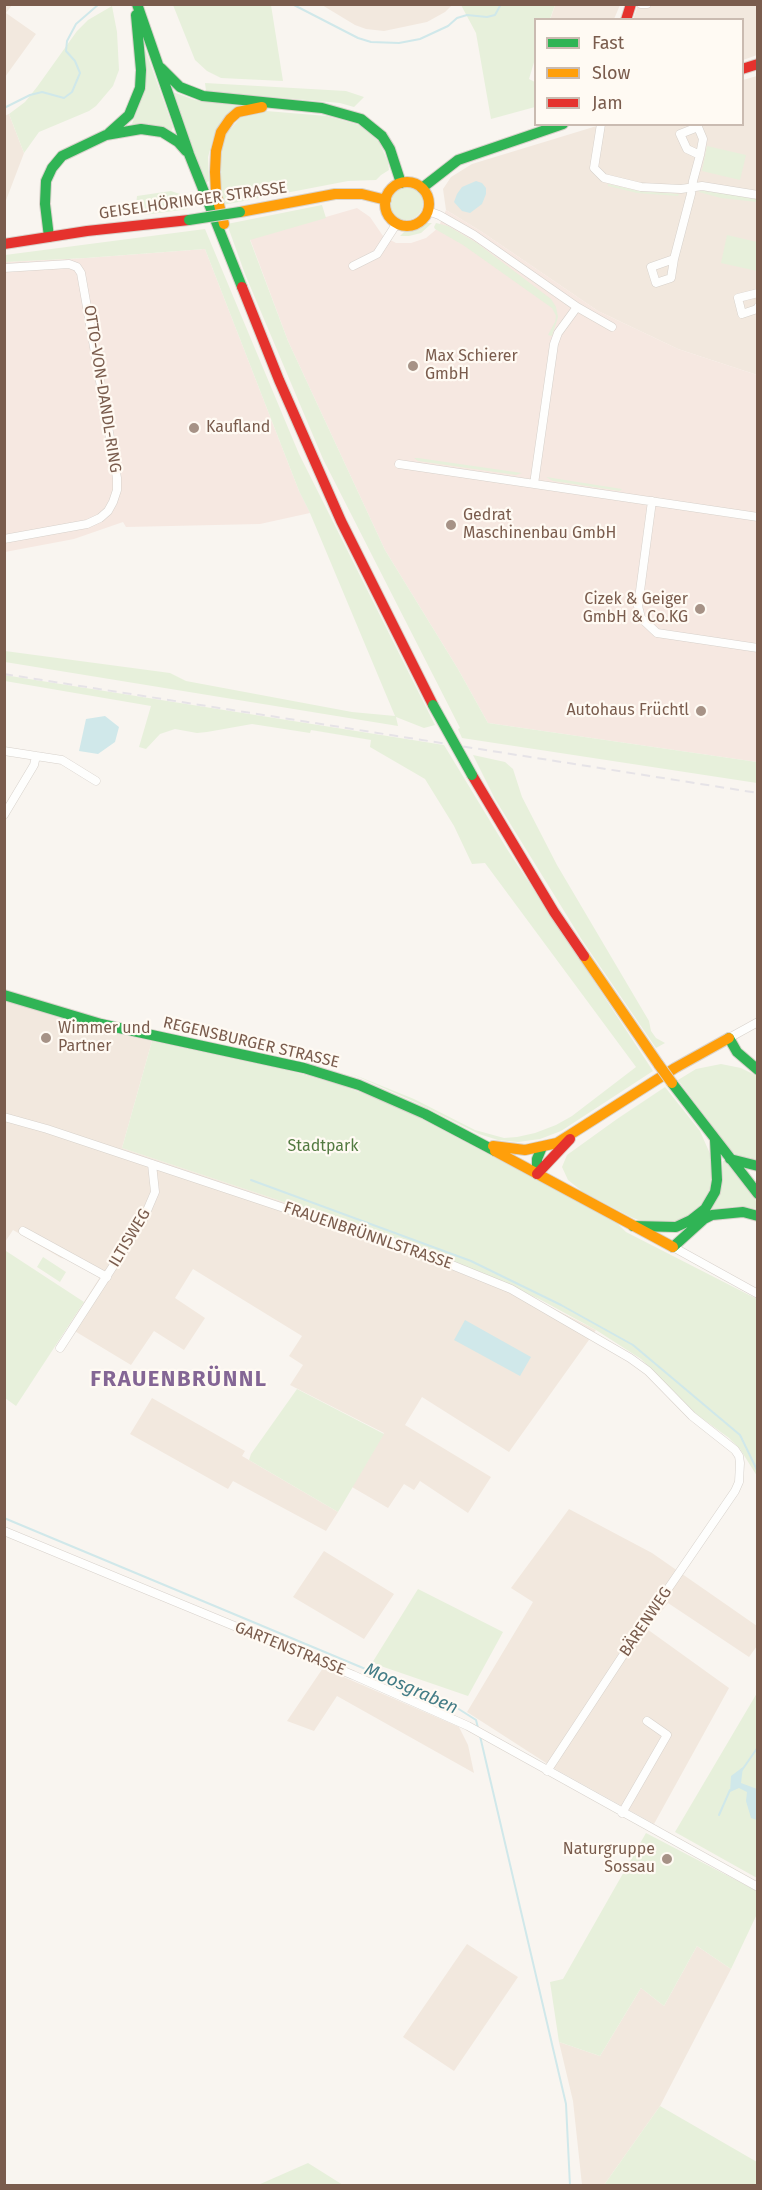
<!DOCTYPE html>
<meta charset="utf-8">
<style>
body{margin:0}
#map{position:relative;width:762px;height:2190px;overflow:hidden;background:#f9f5f0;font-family:"Fira Sans",sans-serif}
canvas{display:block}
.frame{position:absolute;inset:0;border:6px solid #7a5c4d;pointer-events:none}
.legend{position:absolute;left:534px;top:18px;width:210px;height:108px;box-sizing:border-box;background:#fffaf3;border:2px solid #cabbb1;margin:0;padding:8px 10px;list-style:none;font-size:18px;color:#7a5c4d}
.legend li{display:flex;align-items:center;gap:12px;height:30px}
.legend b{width:30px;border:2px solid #cabbb1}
</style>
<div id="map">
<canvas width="762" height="2190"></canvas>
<div class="frame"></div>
<ul class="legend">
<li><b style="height:8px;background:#30b455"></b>Fast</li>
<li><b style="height:8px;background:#ff9f0a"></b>Slow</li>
<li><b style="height:8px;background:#e5322d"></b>Jam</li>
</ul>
</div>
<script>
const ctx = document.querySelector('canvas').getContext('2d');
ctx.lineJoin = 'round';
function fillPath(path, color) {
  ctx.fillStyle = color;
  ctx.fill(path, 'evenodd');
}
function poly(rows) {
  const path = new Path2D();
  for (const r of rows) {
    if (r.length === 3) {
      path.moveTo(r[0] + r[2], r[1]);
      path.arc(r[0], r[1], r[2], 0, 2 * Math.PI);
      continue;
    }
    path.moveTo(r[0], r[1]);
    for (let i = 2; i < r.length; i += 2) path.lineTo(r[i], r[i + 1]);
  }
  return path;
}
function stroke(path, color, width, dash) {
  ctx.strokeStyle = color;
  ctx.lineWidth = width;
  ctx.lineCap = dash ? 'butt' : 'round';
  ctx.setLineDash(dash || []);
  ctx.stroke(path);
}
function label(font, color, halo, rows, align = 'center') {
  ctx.font = font + ' "Fira Sans",sans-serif';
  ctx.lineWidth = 4.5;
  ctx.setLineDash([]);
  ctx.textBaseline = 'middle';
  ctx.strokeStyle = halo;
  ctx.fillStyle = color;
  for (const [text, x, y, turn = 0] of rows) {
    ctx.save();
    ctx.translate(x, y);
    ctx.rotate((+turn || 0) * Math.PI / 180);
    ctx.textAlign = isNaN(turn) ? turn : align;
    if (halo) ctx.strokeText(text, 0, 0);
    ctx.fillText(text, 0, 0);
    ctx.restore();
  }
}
const residential = poly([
 [5,4,12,5,6,13,36,34,5,77],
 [322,5,452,5,445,12,427,22,384,31,366,29,355,25],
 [555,5,620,5,614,19,550,20],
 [638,5,757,5,757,55,743,60,742,20,633,20],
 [757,76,757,375,678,349,598,311,482,232,446,210,443,189,451,177,472,164,600,125,742,124,743,80],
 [9,114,24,153,5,203,4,116],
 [5,1000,77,1024,152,1041,122,1148,401,1241,490,1276,596,1330,509,1452,422,1397,405,1425,491,1477,468,1513,420,1481,414,1490,404,1484,388,1508,352,1487,384,1433,290,1385,303,1365,289,1356,302,1336,193,1269,175,1298,205,1318,184,1350,154,1331,131,1365,68,1327,100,1277,73,1260,61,1258,13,1230,5,1242],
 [152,1398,245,1451,242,1456,338,1512,326,1531,233,1481,228,1489,130,1434],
 [569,1509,652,1553,757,1626,757,1646,749,1657,668,1603,647,1629,729,1688,654,1824,557,1770,467,1712,533,1602,511,1588],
 [324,1551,394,1594,364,1639,293,1597],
 [323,1668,459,1727,468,1745,474,1773,337,1696,314,1731,287,1721],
 [467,1944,518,1977,454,2071,403,2037],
 [697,1946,731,1969,660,2106,604,2185,582,2185,573,2101,559,2042,600,2056,641,1988,664,2006]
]);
const commercial = poly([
 [357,208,370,217,383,236,396,243,411,243,426,238,438,228,446,210,482,232,598,311,678,349,757,375,757,762,488,723,458,669,385,550,288,341,250,239],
 [205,249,299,491,310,513,260,524,126,527,123,522,74,539,5,552,4,262,86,258]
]);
const green = poly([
 [173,5,271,5,283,81,221,78,207,71,195,60],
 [461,5,555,5,550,19,536,20,535,59,529,79,535,82,535,107,491,119,476,33],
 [112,6,117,32,119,70,113,86,96,106,89,111,39,132,24,153,9,114,25,102,37,87,77,31,88,20],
 [145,49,173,127,171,132,132,124,140,102],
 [205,83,346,91,364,97,354,107,340,103,206,91],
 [173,92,195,100,239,106,213,139,208,157,209,181,207,182,205,182],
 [266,111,327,116,359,125,366,129,379,142,388,162,389,170,381,175,376,180,348,181,223,205,218,164,226,134,241,117],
 [707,146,746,155,740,180,702,171],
 [608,184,639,191,679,194,678,196,637,193,608,186],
 [406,203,17],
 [700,190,750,197,757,199,757,202,721,198,699,192],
 [171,191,180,194,188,209,144,215,136,206,137,196],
 [322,205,326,218,250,240,288,341,385,550,458,669,488,723,757,762,757,783,462,738,458,729,460,728,323,459,245,274,227,224],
 [427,223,432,223,421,233,409,236,400,236,405,231,417,229],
 [436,223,448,226,477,243,551,299,556,307,558,317,552,336,548,335,549,333,555,322,556,316,552,308,463,245,435,229,434,227],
 [205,229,299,454,435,725,424,728,396,717,398,726,5,662,5,651,170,673,186,681,352,712,395,716,310,513,299,491,205,249,86,258,5,262,5,255],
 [727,235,757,242,757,271,721,263],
 [414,458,418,458,522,473,516,475,418,461],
 [546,477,622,489,620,491,553,481],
 [4,675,444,745,507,849,653,1071,561,1131,540,1139,518,1142,498,1140,479,1134,415,1102,350,1073,414,1099,475,1130,504,1138,517,1137,535,1133,556,1125,572,1116,636,1067,485,863,472,864,454,826,425,779,370,747,371,740,311,730,310,733,252,724,207,732,197,733,175,729,160,734,146,749,139,747,151,706,5,681],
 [473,755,505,762,513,769,522,797,557,865,649,1021,651,1031,656,1038,665,1043,656,1048,582,940,495,799],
 [152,1041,288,1070,343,1086,386,1102,422,1119,615,1221,626,1232,757,1299,757,1476,740,1449,729,1438,696,1414,641,1359,596,1330,541,1300,490,1276,401,1241,122,1148],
 [721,1064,741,1068,757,1076,757,1162,737,1156,730,1149,678,1080,696,1069],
 [665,1087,700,1131,711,1156,713,1169,709,1193,696,1212,675,1222,663,1224,641,1221,631,1217,583,1192,568,1180,562,1167,567,1155,617,1119],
 [723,1161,725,1161,757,1202,757,1209,739,1206,711,1209,722,1177],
 [6,1251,84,1302,16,1406,5,1398,4,1254],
 [43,1257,66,1272,60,1282,37,1267],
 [297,1389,384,1434,338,1512,249,1460,251,1454],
 [418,1589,503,1632,468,1696,372,1663],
 [757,1693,757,1878,675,1832],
 [646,1833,757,1891,757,1914,731,1969,697,1946,664,2006,641,1988,600,2056,559,2042,550,1982,563,1979],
 [660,2106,757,2162,757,2185,604,2185],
 [308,2163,343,2185,258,2185]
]);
const water = poly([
 [476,181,482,183,486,188,486,194,482,204,470,213,462,211,454,202,457,194,462,187],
 [105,716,119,727,115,742,98,754,79,751,86,719],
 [465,1320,531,1357,520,1376,454,1340],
 [743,1767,741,1783,757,1789,757,1820,751,1818,746,1801,747,1792,739,1788,730,1792,731,1776]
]);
const stream = poly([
 [292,4,358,38,371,42,399,43,420,39,448,26,457,18,467,15,487,17,495,15,501,4],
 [4,108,30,95,42,92,64,98,72,92,80,73,75,61,66,51,67,41,76,24,99,4],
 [251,1180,471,1261,561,1305,633,1345,740,1435,758,1472],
 [4,1518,454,1706,476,1720,478,1728],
 [480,1736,566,2104,570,2186],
 [742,1770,758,1747],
 [719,1815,730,1790]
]);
const street = poly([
 [641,4,647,4],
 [601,124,594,168,604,178,641,187,681,189,702,186,758,195],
 [428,211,439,215,474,235,577,307,612,327],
 [674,259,671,278,656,283,651,267,674,259,691,194,693,181,700,155,703,139,698,127,680,134,687,149,700,155],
 [353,266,377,254,397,223],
 [4,268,69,264,77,267,81,273,117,478,117,490,113,502,108,511,100,518,87,524,4,539],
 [758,293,738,298,742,314,757,309,758,307],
 [399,464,758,517],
 [534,484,554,344,558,333,577,307],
 [652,501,638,606,641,618,657,633,758,648],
 [4,751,62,760,96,781],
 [4,815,34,765,36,756],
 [729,1038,758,1022],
 [4,1117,47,1129,326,1222,400,1244,511,1289,630,1358,648,1371,692,1416,735,1450,739,1456,740,1463,739,1482,735,1491,635,1637,547,1771],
 [23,1231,107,1277],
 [673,1247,758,1294],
 [60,1348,143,1220,155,1192,152,1164],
 [4,1531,353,1675,468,1726,758,1887],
 [622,1813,667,1735,647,1721]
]);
const fast = poly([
 [137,4,189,154,242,287],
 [161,68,180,87,203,96,322,108,361,119,382,136,390,149,401,183],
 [109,133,129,115,140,88,141,70,136,15],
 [422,188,458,160,563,124],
 [49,237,45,204,46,181,52,168,62,156,106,135,141,129,162,132,178,142,186,151],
 [4,995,101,1024,304,1068,359,1085,425,1114,495,1151],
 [729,1038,737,1052,758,1070],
 [672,1083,758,1194],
 [730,1159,758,1166],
 [537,1174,537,1159,542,1147],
 [633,1226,676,1227,691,1220,705,1209,715,1192,717,1180,715,1140],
 [673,1247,704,1219,712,1215,743,1212,758,1216]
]);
const slow = poly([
 [407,204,22],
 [240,212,335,194,362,194,386,200],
 [224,224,216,193,215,172,216,151,221,132,230,119,238,112,262,107],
 [584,956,659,1065],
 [493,1146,525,1150,557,1143,675,1068,729,1038],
 [495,1151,673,1247]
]);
const jam = poly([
 [626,20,631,4],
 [742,69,758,64],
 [4,244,87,231,189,220],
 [242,287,279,380,341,521,433,705],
 [472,775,554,912,584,956],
 [537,1174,570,1139]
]);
const rail = poly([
 [4,674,758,793]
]);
const fastBridge = poly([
 [189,220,240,212],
 [433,705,472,775]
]);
const slowBridge = poly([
 [659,1065,672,1083]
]);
const markers = [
 [413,366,6,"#a69286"],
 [194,428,6,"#a69286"],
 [451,525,6,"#a69286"],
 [700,609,6,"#a69286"],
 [701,711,6,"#a69286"],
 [46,1038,6,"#a69286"],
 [667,1859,6,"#a69286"]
];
const streetNames = [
 ["GEISELHÖRINGER STRASSE",193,201,-8],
 ["OTTO-VON-DANDL-RING",102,389,81],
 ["REGENSBURGER STRASSE",251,1043,13],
 ["FRAUENBRÜNNLSTRASSE",368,1236,19],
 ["ILTISWEG",130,1238,-59],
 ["BÄRENWEG",646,1622,-56],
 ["GARTENSTRASSE",290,1649,22]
];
const poiNames = [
 ["Max Schierer",425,357],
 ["GmbH",425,375],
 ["Kaufland",206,428],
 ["Gedrat",463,516],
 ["Maschinenbau GmbH",463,534],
 ["Cizek & Geiger",688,600,"right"],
 ["GmbH & Co.KG",688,618,"right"],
 ["Autohaus Früchtl",689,711,"right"],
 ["Wimmer und",58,1029],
 ["Partner",58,1047],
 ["Naturgruppe",655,1850,"right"],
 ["Sossau",655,1868,"right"]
];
const parkNames = [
 ["Stadtpark",323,1147]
];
const waterNames = [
 ["Moosgraben",411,1689,24]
];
const districtNames = [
 ["FRAUENBRÜNNL",179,1380]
];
fillPath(residential, '#f2e8de');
fillPath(commercial, '#f6e8e1');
fillPath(green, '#e7f0db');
fillPath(water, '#d0e8ea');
stroke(stream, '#d0e8ea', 2);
stroke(street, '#d7d1cb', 9);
stroke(fast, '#d9d2cb', 12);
stroke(slow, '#d9d2cb', 12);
stroke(jam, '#d9d2cb', 12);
stroke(street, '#fefefd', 8);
stroke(fast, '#30b455', 10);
stroke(slow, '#ff9f0a', 10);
stroke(jam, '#e5322d', 10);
stroke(rail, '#e6e3e7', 2, [9, 6]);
stroke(fastBridge, '#d9d2cb', 12, []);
stroke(slowBridge, '#d9d2cb', 12, []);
stroke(fastBridge, '#30b455', 10);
stroke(slowBridge, '#ff9f0a', 10);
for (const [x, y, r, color] of markers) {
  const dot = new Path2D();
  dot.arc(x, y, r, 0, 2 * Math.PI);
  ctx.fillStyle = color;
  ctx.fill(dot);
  stroke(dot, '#fffaf3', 2);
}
label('16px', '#7a5c4d', '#fffaf3', streetNames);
label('16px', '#7a5c4d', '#fffaf3', poiNames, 'left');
label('16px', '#537a41', '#fffaf3', parkNames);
label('italic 18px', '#437c86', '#fffaf3', waterNames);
ctx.letterSpacing = '1.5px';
label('bold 22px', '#846695', '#fffaf3', districtNames);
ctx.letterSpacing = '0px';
</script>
